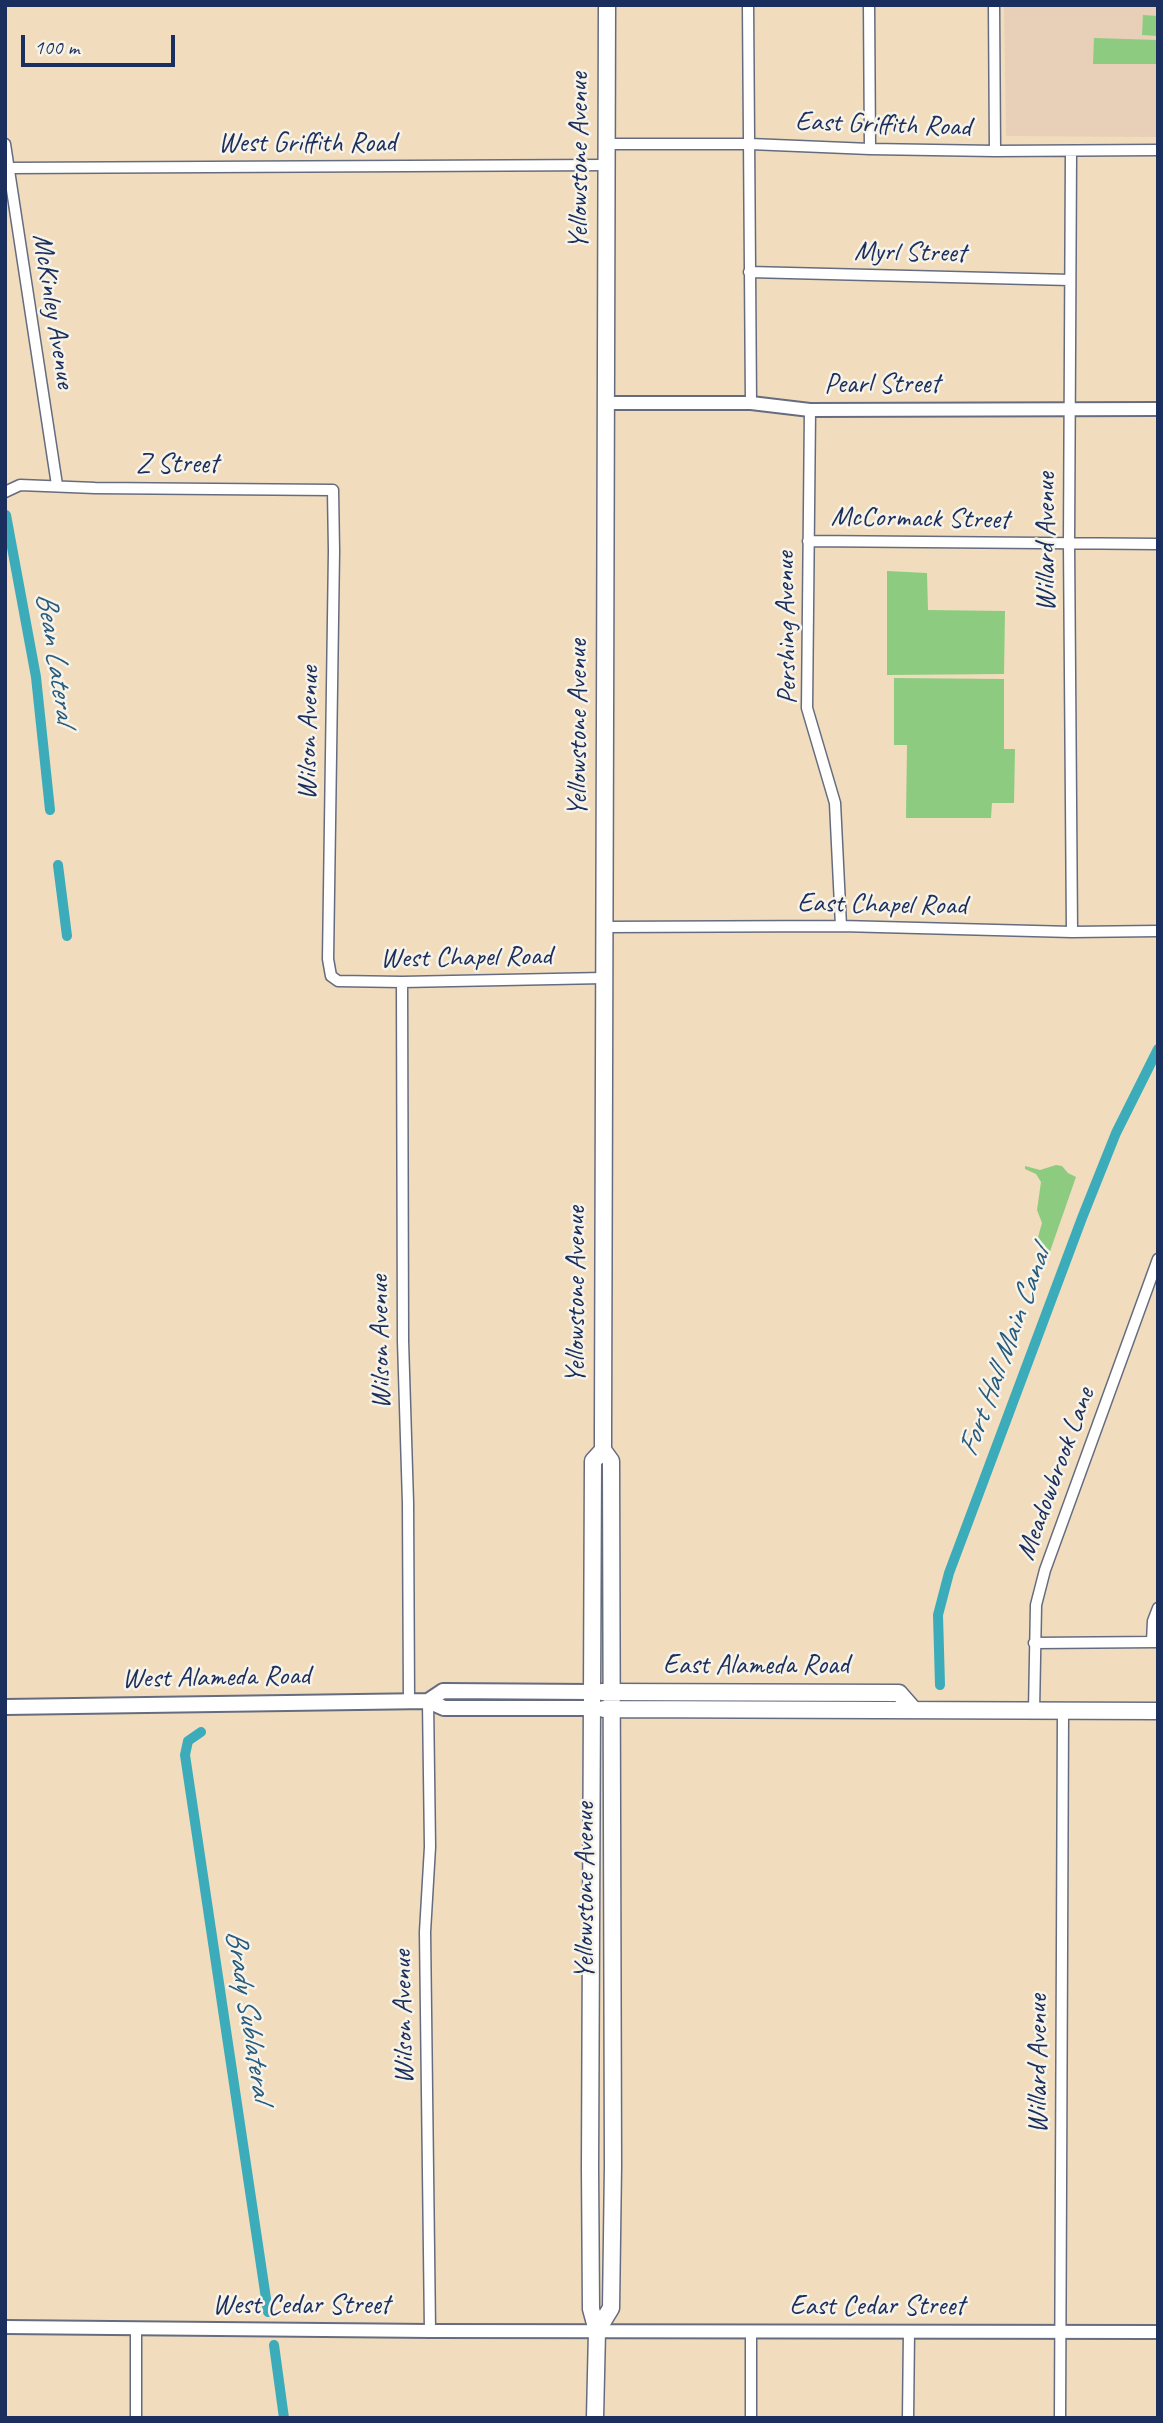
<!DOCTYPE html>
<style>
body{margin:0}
#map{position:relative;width:1163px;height:2423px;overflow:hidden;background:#f1ddbd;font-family:Caveat,sans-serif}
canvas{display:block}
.frame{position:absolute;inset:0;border:7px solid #1b2f5e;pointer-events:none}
.scale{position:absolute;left:21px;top:35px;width:154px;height:32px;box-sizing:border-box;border:4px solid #1b2f5e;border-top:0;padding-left:9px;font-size:21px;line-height:24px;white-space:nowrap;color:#1b2f5e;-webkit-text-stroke:5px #f7f3e8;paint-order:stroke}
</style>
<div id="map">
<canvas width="1163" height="2423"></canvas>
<div class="frame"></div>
<div class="scale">100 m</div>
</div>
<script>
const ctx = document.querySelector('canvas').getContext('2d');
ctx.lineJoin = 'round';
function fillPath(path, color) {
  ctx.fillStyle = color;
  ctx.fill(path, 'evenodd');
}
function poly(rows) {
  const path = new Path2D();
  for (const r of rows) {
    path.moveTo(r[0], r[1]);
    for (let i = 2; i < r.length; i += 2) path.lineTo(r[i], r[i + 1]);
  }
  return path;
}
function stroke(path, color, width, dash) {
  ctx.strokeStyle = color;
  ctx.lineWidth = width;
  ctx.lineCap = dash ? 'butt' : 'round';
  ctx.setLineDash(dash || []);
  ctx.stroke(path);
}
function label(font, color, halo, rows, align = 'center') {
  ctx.font = font + ' Caveat,sans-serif';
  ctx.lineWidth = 5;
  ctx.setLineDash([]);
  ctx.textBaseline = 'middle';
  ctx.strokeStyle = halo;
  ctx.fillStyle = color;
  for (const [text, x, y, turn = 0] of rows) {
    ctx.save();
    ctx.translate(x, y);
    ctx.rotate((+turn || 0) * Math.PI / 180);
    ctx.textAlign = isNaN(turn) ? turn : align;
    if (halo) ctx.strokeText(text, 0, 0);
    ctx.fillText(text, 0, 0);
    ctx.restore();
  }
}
const built = poly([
 [1004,5,1158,5,1158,137,1006,136]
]);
const green = poly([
 [1143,15,1158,16,1158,36,1142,35],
 [1094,38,1158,40,1158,64,1093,64],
 [887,571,927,573,928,610,1005,611,1004,674,887,675],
 [894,678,1004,679,1004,749,1015,749,1014,803,992,803,991,818,906,818,907,745,894,745],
 [1056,1165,1062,1166,1068,1173,1076,1177,1047,1260,1041,1257,1038,1237,1042,1223,1037,1210,1041,1182,1036,1174,1025,1169,1025,1166,1040,1170]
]);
const canal = poly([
 [6,515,36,677,50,810],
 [58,865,67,936],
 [940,1685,938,1615,949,1573,1082,1218,1116,1133,1158,1049],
 [201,1732,188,1741,185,1755,268,2312],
 [274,2345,284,2418]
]);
const minor = poly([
 [748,5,751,403],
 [869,5,870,149],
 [994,5,995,151],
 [5,144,57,485],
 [607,144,750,144,870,149,995,151,1158,150],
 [1071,152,1069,543,1072,932],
 [9,168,606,165],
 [749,272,1070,280],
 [810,410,807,708,835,803,841,926],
 [5,492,20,485,95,488,333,490,334,551,328,959,331,976,338,981,402,982,604,978],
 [808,541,1158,544],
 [605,927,841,926,1072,932,1158,931],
 [402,982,403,1341,408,1503,409,1702],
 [1152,1642,1153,1621,1158,1608],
 [1034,1643,1158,1642],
 [428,1701,430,1847,425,1932,430,2331],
 [1034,1711,1036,1605,1045,1570,1158,1259],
 [751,2332,751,2418],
 [136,2418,136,2329],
 [908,2418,909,2331],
 [1060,2418,1063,1711]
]);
const tertiary = poly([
 [607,403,751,403,810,410,1158,409],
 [5,2327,430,2331,1158,2332]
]);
const secondary = poly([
 [428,1701,443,1691,592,1692],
 [5,1707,428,1701,444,1708,592,1708]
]);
const primary = poly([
 [602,1692,899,1693,913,1709],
 [604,1709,1158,1711],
 [597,2331,611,2308,613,2166,611,1461,603,1450,603,1424,607,5],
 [595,2418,597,2331,591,2309,590,2167,593,1461,603,1450]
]);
const streetNames = [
 ["East Griffith Road",883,125,2],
 ["West Griffith Road",307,144],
 ["Yellowstone Avenue",580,161,-90],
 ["Myrl Street",910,253,1],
 ["McKinley Avenue",53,311,81],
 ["Pearl Street",882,385],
 ["Z Street",177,465],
 ["McCormack Street",920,519,1],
 ["Willard Avenue",1047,542,-90],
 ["Pershing Avenue",787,628,-91],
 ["Yellowstone Avenue",579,728,-90],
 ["Wilson Avenue",309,733,-89],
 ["East Chapel Road",882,905,1],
 ["West Chapel Road",466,958,-1],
 ["Yellowstone Avenue",577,1295,-90],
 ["Wilson Avenue",381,1342,-91],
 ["Meadowbrook Lane",1056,1474,-70],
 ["East Alameda Road",756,1666],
 ["West Alameda Road",216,1678,-1],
 ["Yellowstone Avenue",586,1891,-90],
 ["Wilson Avenue",404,2017,-91],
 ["Willard Avenue",1039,2064,-90],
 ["West Cedar Street",301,2306],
 ["East Cedar Street",877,2307]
];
const waterNames = [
 ["Bean Lateral",55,658,81],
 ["Fort Hall Main Canal",1005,1353,-70],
 ["Brady Sublateral",248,2015,81]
];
fillPath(built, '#e7cfb8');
fillPath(green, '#8dcb81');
stroke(canal, '#3dacba', 10);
stroke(minor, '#666c7f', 13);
stroke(tertiary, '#666c7f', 16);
stroke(secondary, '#666c7f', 18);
stroke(primary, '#666c7f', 19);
stroke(minor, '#fff', 10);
stroke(tertiary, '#fff', 12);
stroke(secondary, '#fff', 14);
stroke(primary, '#fff', 16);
label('28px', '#1b2f5e', '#f7f3e8', streetNames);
label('italic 30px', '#275b7e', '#f7f3e8', waterNames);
</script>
